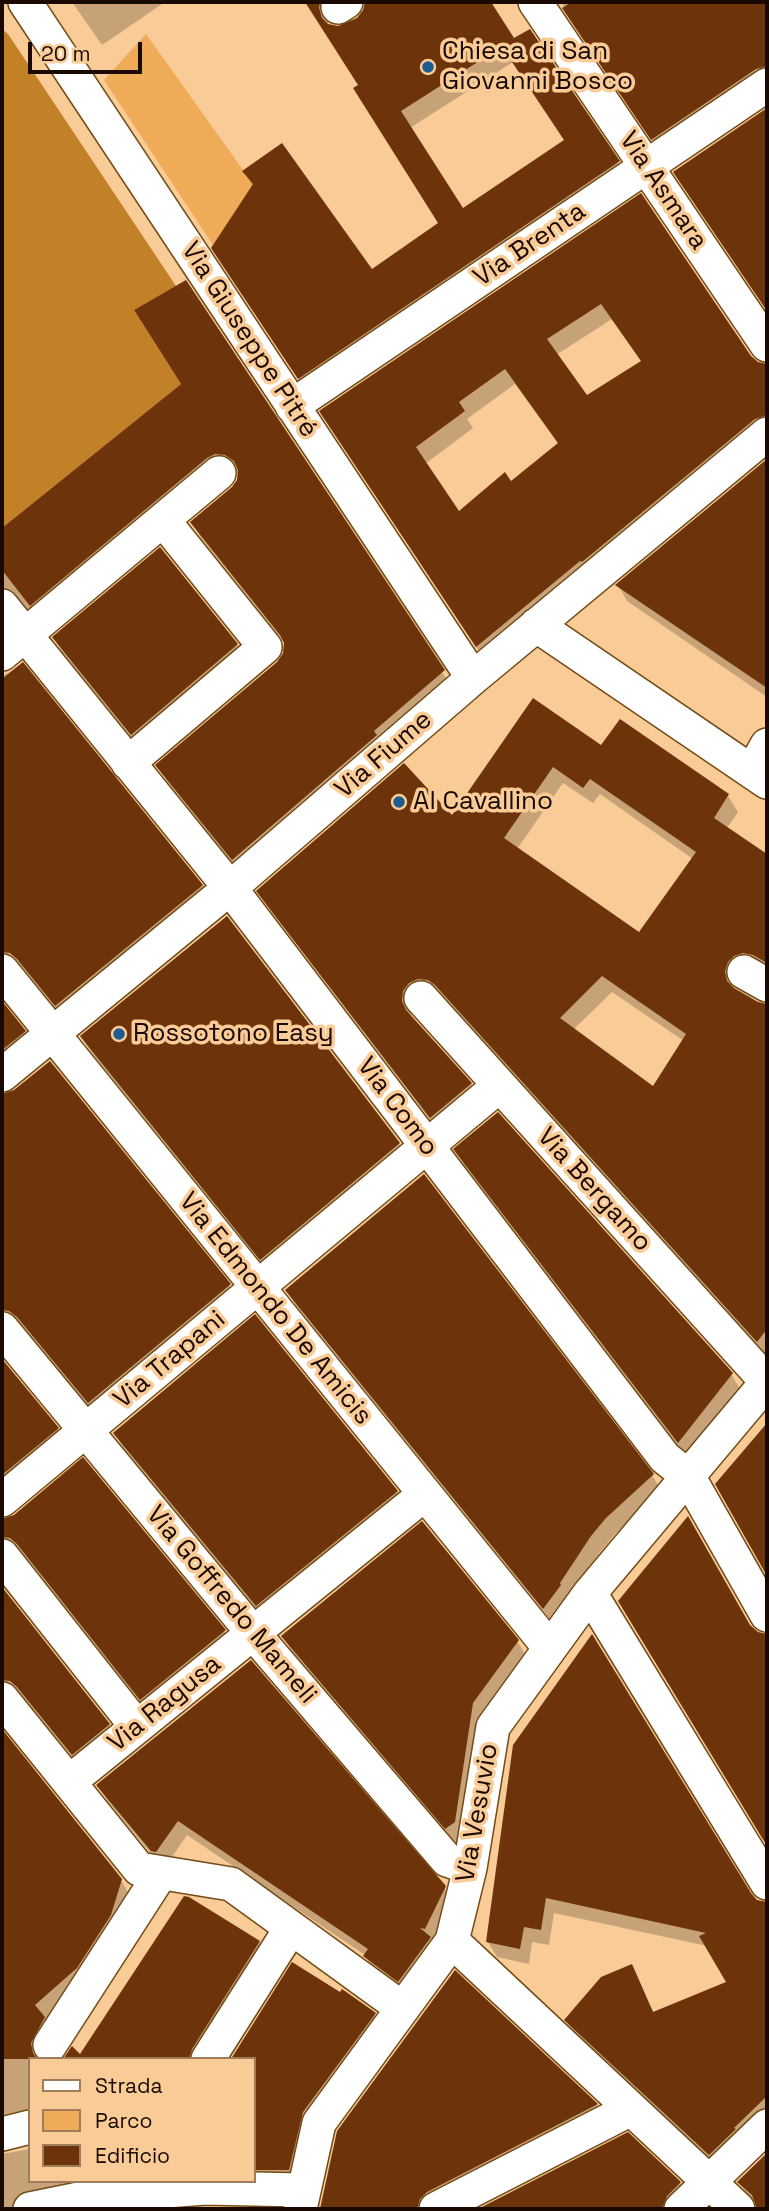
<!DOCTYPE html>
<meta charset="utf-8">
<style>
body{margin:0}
#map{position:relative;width:769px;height:2211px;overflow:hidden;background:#f9cb96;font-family:"Space Grotesk",sans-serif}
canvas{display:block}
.frame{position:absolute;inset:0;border:4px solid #190900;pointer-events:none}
.legend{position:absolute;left:28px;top:2057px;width:228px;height:126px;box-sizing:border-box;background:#f9cb96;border:2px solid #9f7d5a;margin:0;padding:9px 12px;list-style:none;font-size:21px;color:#190900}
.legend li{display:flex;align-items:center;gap:14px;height:35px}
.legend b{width:35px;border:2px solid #9f7d5a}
.scale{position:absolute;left:28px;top:42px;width:114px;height:32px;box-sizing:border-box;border:4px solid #190900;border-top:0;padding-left:9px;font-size:21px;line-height:24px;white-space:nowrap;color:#190900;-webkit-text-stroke:5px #f9cb96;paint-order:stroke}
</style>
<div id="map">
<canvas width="769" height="2211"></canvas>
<div class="frame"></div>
<ul class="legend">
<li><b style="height:9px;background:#fff"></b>Strada</li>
<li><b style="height:19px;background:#f0ab58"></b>Parco</li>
<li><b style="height:19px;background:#6d330b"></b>Edificio</li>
</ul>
<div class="scale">20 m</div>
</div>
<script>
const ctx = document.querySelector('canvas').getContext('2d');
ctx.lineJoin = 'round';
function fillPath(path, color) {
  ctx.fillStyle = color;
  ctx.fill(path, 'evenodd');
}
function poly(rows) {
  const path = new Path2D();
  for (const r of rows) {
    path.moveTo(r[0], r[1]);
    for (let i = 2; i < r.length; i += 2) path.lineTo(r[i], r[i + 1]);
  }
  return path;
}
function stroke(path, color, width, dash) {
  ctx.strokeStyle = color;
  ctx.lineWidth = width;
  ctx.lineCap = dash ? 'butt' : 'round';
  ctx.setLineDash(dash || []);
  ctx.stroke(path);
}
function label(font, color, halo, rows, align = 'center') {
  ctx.font = font + ' "Space Grotesk",sans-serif';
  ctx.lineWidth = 7;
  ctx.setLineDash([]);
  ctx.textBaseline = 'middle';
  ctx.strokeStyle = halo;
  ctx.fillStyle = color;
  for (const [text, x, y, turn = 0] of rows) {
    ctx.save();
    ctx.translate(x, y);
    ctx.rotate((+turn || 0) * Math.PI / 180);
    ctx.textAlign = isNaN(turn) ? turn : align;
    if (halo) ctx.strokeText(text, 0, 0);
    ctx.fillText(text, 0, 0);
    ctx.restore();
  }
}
const green = poly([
 [146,34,253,184,213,245,104,80]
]);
const forest = poly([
 [2,29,8,34,176,286,134,310,181,384,2,528]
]);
const shadow = poly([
 [72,2,165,2,102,45],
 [305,2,345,2,329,15,328,25,338,28,348,25,365,11,366,2,489,2,514,41,529,31,627,178,309,394,223,264,253,187,245,171,372,271,440,224,359,86],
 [513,62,565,141,462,210,410,128],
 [561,2,767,2,767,84,662,155],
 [767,110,767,310,675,172],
 [641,196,750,357,757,364,767,366,767,434,486,662,331,428],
 [612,319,642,362,586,397,556,355],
 [515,384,559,445,511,484,459,513,425,464,473,428,467,419],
 [185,282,452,687,242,875,167,781,158,765,279,663,285,654,286,644,201,538,192,523,233,489,238,481,239,473,226,469,38,622,28,610,19,603,2,605,2,531,183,385],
 [767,461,767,697,627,601,618,585],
 [160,550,237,645,246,661,141,749,63,653,54,638],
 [22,664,202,886,211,902,65,1021,27,974,19,968,2,970,2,674,5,675],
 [533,701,601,747,620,721,728,796,738,812,727,828,767,856,767,973,736,979,733,990,757,1003,767,1006,767,1357,447,1001,438,996,411,1008,411,1018,471,1084,480,1101,441,1134,268,907,259,891,452,818],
 [563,783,593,803,600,794,693,859,640,934,517,849],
 [612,992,684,1041,653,1088,573,1030],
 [227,918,399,1144,409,1162,272,1276,92,1054,82,1037],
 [2,1004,24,1032,33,1047,2,1073],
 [2,1095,6,1096,229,1285,238,1301,98,1418,27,1332,18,1326,2,1328],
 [456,1149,731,1374,740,1389,687,1457,464,1165],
 [287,1290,652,1475,661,1490,615,1534,600,1552,553,1623,296,1306],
 [2,1362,57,1429,66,1444,2,1498],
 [115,1433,397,1492,405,1507,265,1620,123,1448],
 [767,1436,767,1573,717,1485,745,1473],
 [83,1460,224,1631,233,1647,150,1714,28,1560,19,1553,2,1555,2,1520,15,1517],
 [2,1590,109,1725,118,1741,82,1769,28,1703,20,1697,2,1698],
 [629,1617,750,1626,757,1633,767,1636,767,1844],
 [283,1636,517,1641,526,1656,462,1836,455,1842,291,1650],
 [2,1732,121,1880,130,1896,85,1984,45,2020,53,2034,40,2059,30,2059,30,2125,2,2133],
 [515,1746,749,1894,756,1901,767,1904,767,2125,719,2170,575,2036,566,2020,631,1966,654,2013,729,1983,707,1946,554,1913,549,1945,532,1942,529,1964,497,1957,488,1942],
 [98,1785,444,1887,453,1903,407,1995,374,1971,365,1955,187,1835,165,1867,161,1866,107,1800],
 [259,1942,268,1958,204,2059,79,2059],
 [455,1973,597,2105,605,2120,434,2209,322,2209,339,2132],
 [374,2014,383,2030,297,2186,28,2209,2,2209,2,2154,30,2149,30,2181,254,2181,254,2059],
 [628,2134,680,2183,689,2199,680,2209,482,2209],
 [767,2155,767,2209,758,2209,739,2182]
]);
const building = poly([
 [305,2,320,2,319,8,322,18,328,24,338,26,357,18,363,10,365,2,491,2,514,38,530,29,620,161,298,379,211,248,253,184,242,171,282,143,372,269,438,223,353,88,358,85],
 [509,42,502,47,564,140,463,208,401,111],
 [572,2,767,2,767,66,756,69,651,140,562,8],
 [767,108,767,311,673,172],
 [641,193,751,356,758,362,767,364,767,415,755,419,582,562,580,561,476,647,319,411],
 [601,304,641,361,587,395,547,339],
 [505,369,558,443,511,481,505,472,459,511,416,447,465,411,459,402],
 [186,280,445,670,374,731,377,735,232,860,155,765,277,662,283,653,284,643,280,635,190,522,232,487,237,480,238,470,234,461,225,455,215,454,207,458,30,606,2,570,2,528,181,384,134,310],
 [767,459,767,688,615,585],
 [160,547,238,644,131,735,52,637],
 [23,662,203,885,55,1006,17,959,10,953,2,952,2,679],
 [533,698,601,745,620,719,729,794,714,818,767,854,767,963,753,955,743,953,734,956,728,962,725,971,727,981,734,988,758,1002,767,1004,767,1329,757,1342,435,985,428,980,418,979,409,983,403,991,402,1001,406,1010,472,1083,430,1118,256,891,404,763,452,815],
 [553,767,583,788,590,779,696,852,639,932,504,838],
 [602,976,686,1034,653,1086,560,1018],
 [227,916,400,1143,260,1260,80,1036],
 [2,1001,26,1031,2,1050],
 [50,1061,231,1284,88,1403,17,1317,9,1311,2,1310,2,1094,14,1090],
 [498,1112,733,1373,678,1443,453,1149],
 [424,1174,654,1474,606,1518,591,1536,560,1583,561,1585,543,1609,285,1290],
 [255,1314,398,1491,256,1606,113,1433],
 [2,1359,59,1428,2,1475],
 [767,1423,767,1576,715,1484],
 [83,1457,226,1630,140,1700,17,1544,10,1538,2,1537,2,1519,14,1515],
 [688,1516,750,1625,758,1632,767,1634,767,1846,618,1601],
 [422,1521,519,1640,473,1703,455,1822,445,1829,281,1636],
 [2,1587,110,1724,72,1755,17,1687,10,1681,2,1680],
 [592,1634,751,1893,757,1900,767,1902,767,2096,734,2128,736,2129,709,2155,564,2020,601,1977,632,1964,653,2012,726,1982,699,1936,706,1933,546,1898,541,1930,524,1927,520,1949,486,1942,513,1745],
 [251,1660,446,1886,425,1929,420,1928,431,1937,398,1982,363,1956,368,1949,178,1821,156,1852,151,1851,96,1785],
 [2,1729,122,1879,111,1915,77,1968,35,2005,45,2017,31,2043,33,2053,37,2059,2,2059],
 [184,1896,189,1897,260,1941,192,2049,189,2059,63,2059,72,2046,80,2054],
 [292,1962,340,1992,342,1989,376,2013,303,2112,289,2170,254,2170,254,2059,231,2059],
 [455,1970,598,2104,427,2192,420,2199,417,2209,320,2209,337,2131],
 [628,2132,681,2182,667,2196,662,2209,478,2209],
 [766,2154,767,2209,757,2209,752,2195,737,2182]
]);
const street = poly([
 [25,2,473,678],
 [535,2,767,345],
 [338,7,346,2],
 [292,406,767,85],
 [2,606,230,888,665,1458,688,1476,767,1615],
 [536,625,767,782],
 [2,654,219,473],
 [128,763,265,647,163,520],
 [752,772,767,745],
 [2,971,549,1647],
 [744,972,767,985],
 [421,998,767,1382],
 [2,1075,230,888,473,678,767,434],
 [2,1329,253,1633,447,1860,470,1868],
 [2,1500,499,1086],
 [2,1556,137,1727],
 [590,1593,767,1883],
 [2,1699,139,1869,231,1884,402,2008],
 [69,1782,425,1494],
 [452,1941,738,2209],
 [50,2045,161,1873],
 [208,2059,291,1928],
 [2,2134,30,2127],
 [30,2209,89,2197,205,2188,302,2190],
 [300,2209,319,2123,452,1941,470,1868,493,1727,590,1593,767,1382],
 [436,2209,631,2109],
 [681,2209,767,2126]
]);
const markers = [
 [428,67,7,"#1e5b91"],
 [399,802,7,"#1e5b91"],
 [119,1034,7,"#1e5b91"]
];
const poiNames = [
 ["Chiesa di San",442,52],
 ["Giovanni Bosco",442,82],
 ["Al Cavallino",413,802],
 ["Rossotono Easy",133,1034]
];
const streetNames = [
 ["Via Asmara",663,191,56],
 ["Via Brenta",530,245,-34],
 ["Via Giuseppe Pitré",249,340,57],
 ["Via Fiume",384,755,-41],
 ["Via Como",397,1107,53],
 ["Via Bergamo",594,1190,48],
 ["Via Edmondo De Amicis",275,1309,51],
 ["Via Trapani",170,1360,-40],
 ["Via Goffredo Mameli",231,1605,50],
 ["Via Ragusa",165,1704,-39],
 ["Via Vesuvio",478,1813,-80]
];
fillPath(green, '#f0ab58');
fillPath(forest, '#c38127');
fillPath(shadow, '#0003');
fillPath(building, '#6d330b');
stroke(street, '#734b16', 36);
stroke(street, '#fff', 33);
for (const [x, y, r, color] of markers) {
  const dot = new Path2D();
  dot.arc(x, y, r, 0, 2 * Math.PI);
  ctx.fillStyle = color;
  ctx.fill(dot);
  stroke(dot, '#f9cb96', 2.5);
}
label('26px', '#190900', '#f9cb96', poiNames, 'left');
label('26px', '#190900', '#f9cb96', streetNames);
</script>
